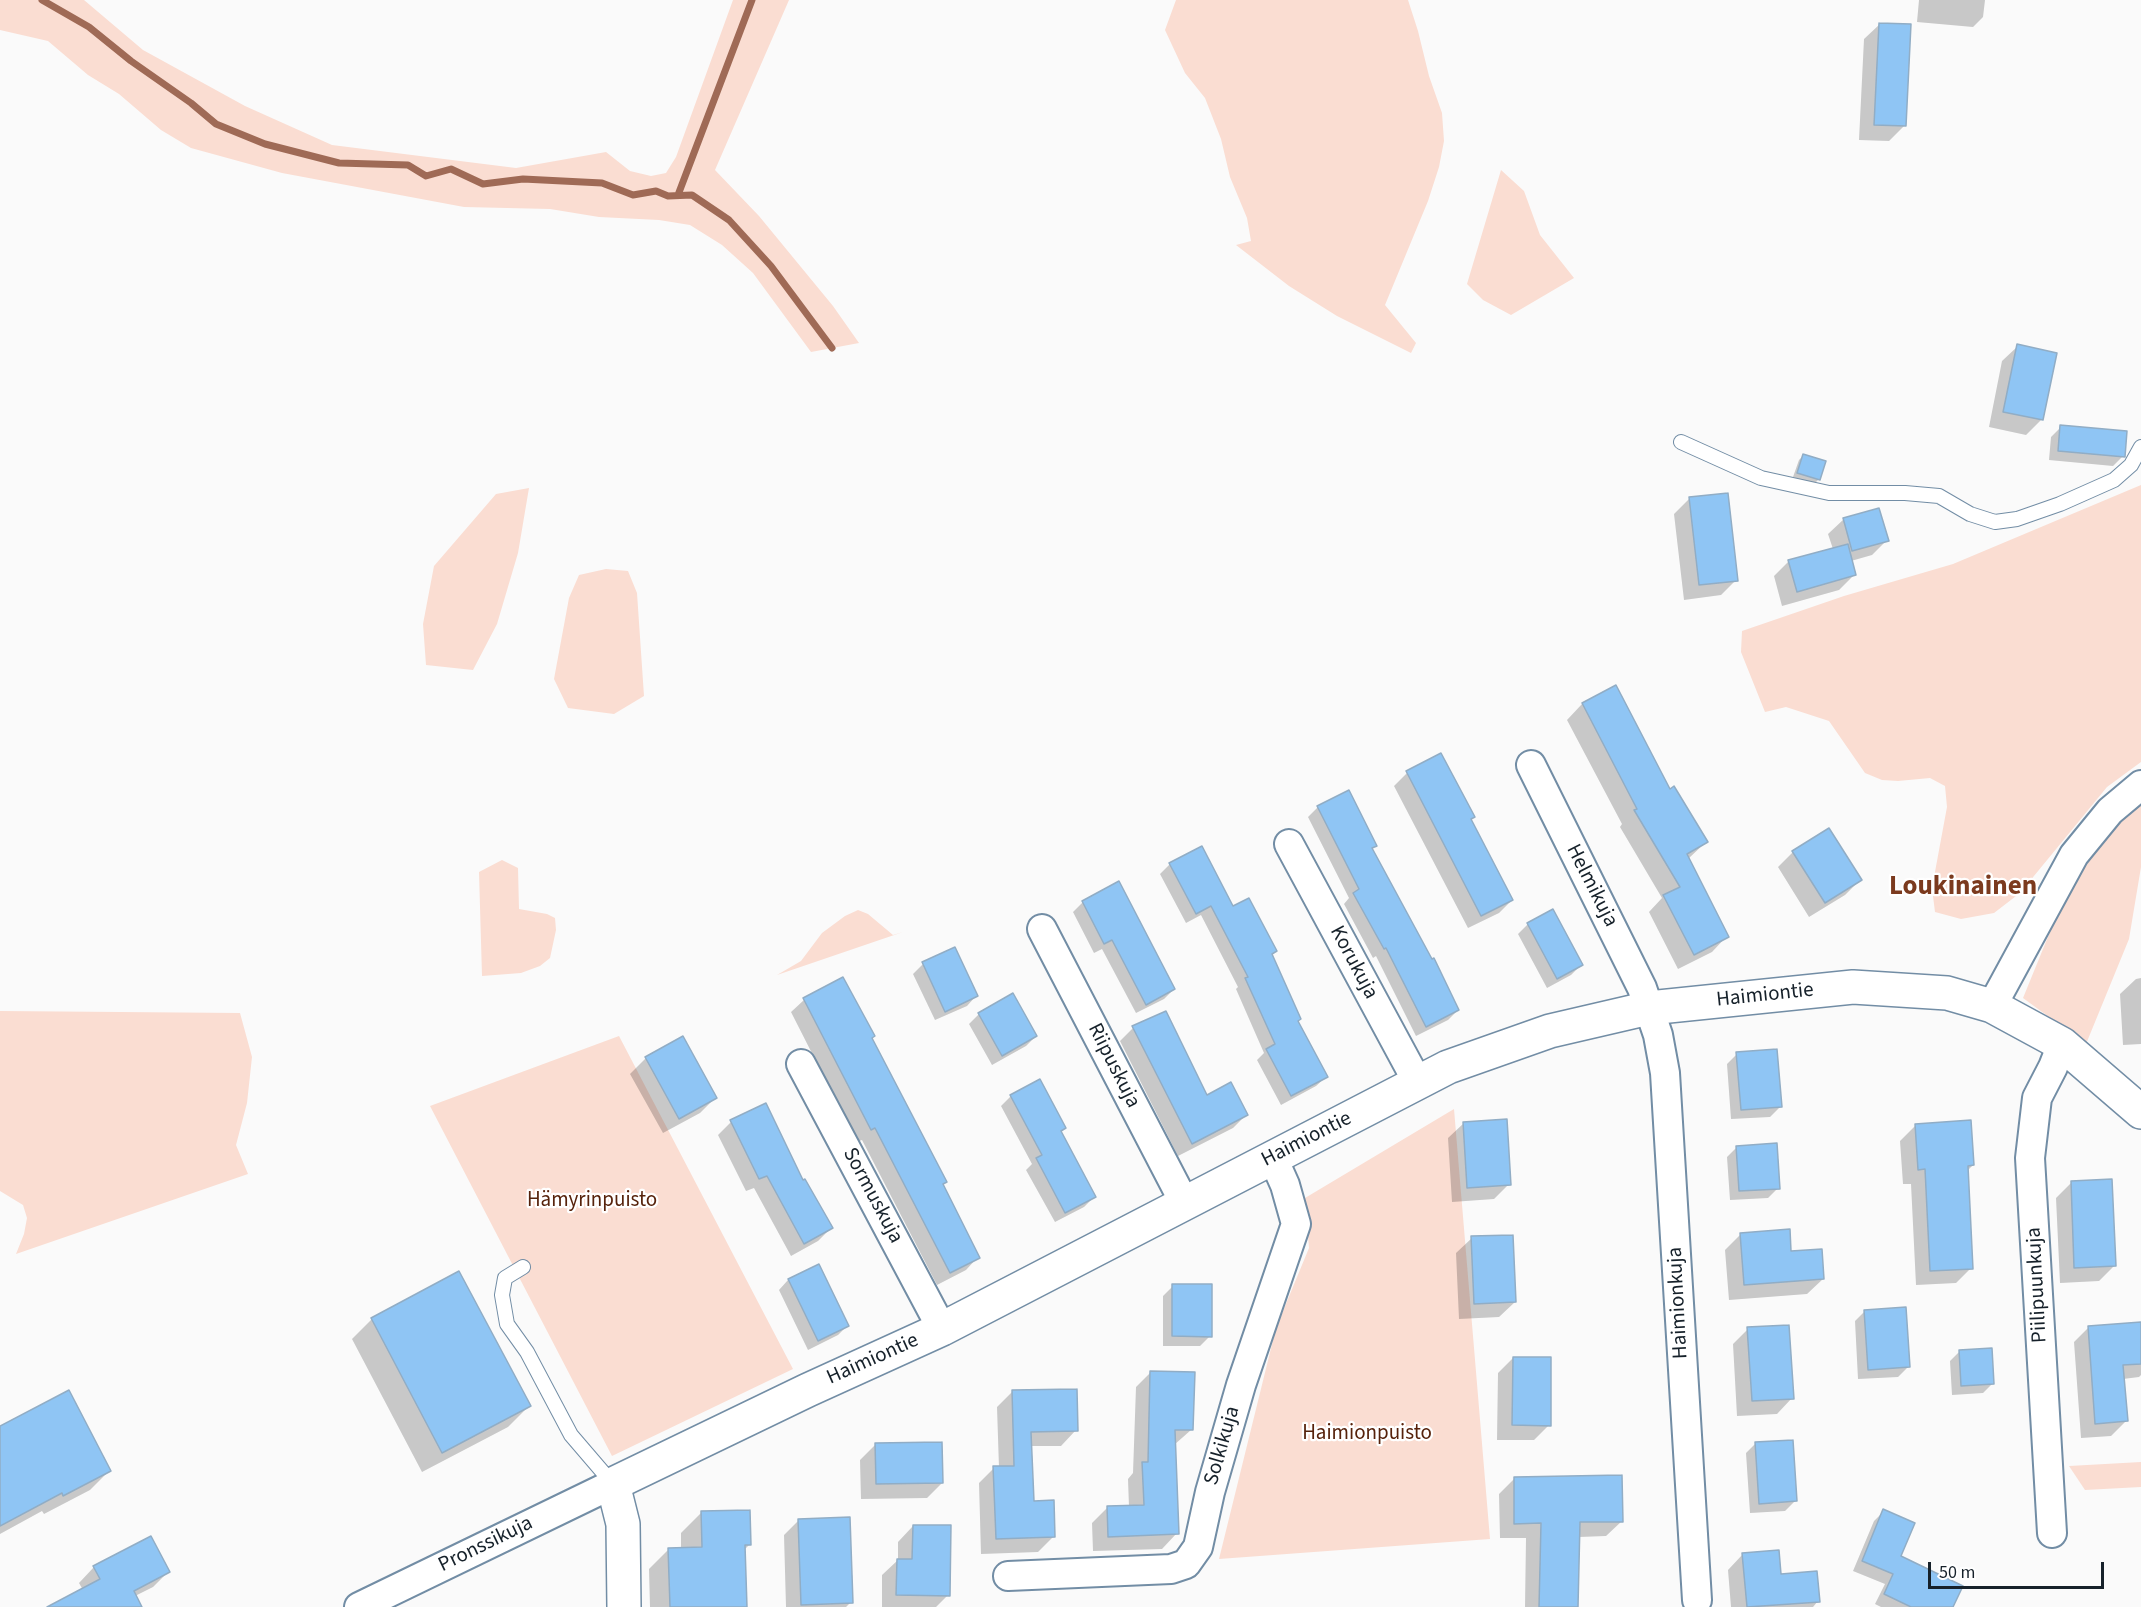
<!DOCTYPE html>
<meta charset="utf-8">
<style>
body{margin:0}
#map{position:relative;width:2141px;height:1607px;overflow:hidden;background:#fafafa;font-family:"Source Sans 3",sans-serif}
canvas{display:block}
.scale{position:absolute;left:1928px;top:1562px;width:176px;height:27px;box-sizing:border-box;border:3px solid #16212a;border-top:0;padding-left:8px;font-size:18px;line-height:21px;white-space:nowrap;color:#16212a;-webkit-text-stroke:4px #fff;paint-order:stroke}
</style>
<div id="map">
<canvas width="2141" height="1607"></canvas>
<div class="scale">50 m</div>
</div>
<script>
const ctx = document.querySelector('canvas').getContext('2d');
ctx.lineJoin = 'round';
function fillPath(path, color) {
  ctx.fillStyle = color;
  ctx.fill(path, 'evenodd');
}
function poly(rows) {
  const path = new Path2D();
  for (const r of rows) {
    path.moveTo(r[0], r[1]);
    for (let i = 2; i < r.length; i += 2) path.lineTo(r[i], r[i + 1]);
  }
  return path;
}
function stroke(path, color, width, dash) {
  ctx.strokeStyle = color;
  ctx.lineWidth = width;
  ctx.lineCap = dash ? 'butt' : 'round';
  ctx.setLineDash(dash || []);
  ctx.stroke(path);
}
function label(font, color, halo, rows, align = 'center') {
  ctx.font = font + ' "Source Sans 3",sans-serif';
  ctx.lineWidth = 4.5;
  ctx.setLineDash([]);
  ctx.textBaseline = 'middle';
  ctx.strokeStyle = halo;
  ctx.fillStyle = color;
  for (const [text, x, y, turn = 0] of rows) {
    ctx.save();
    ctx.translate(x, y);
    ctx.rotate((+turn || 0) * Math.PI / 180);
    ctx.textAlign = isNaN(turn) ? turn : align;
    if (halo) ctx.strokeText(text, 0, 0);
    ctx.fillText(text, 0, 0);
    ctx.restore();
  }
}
const green = poly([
 [0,0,84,0,143,50,245,106,332,145,516,168,606,152,630,171,651,176,666,173,676,157,733,0,789,0,715,170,759,216,833,306,859,343,811,352,753,273,722,245,690,225,659,220,599,217,550,209,464,207,282,173,191,148,161,130,119,94,88,75,48,41,0,30],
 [1176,0,1408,0,1418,31,1429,76,1442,113,1444,141,1439,167,1428,201,1385,305,1416,343,1411,353,1337,316,1289,286,1236,245,1251,241,1247,218,1230,177,1221,139,1205,98,1185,73,1165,30],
 [1501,170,1524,191,1540,235,1574,278,1511,315,1483,300,1467,284],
 [2141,485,2141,762,2107,787,2020,893,1994,913,1961,919,1935,912,1932,888,1947,807,1945,786,1930,778,1898,781,1882,780,1865,773,1829,721,1786,707,1765,712,1741,652,1742,631,1844,596,1953,564],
 [529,488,518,553,497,624,473,670,426,665,423,624,434,566,496,494],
 [606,569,628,571,637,593,644,696,614,714,568,708,554,679,569,598,579,575],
 [2141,800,2141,867,2129,939,2086,1044,2023,998,2072,878,2109,825],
 [502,860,518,868,519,909,547,914,555,918,556,930,550,958,540,966,521,973,482,976,479,872],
 [858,910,868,914,893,935,903,932,777,975,801,961,822,933,845,916],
 [0,1011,240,1013,252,1057,247,1103,236,1145,248,1174,16,1254,24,1234,27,1218,23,1205,0,1191],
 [619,1036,793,1369,612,1456,430,1106],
 [1454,1109,1490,1539,1219,1559,1276,1328,1309,1248,1305,1198],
 [2141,1462,2141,1487,2085,1490,2069,1466]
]);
const shadow = poly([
 [1919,0,1985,0,1983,17,1973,27,1917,22],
 [1880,24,1904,126,1889,141,1859,140,1864,39],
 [2018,346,2055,354,2041,420,2026,435,1989,427,2002,361],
 [2061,427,2123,456,2113,466,2049,460,2051,437],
 [1803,456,1819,479,1814,484,1793,477,1799,460],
 [1689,499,1736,580,1721,595,1684,600,1674,514],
 [1844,519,1887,540,1872,555,1851,561,1854,575,1839,590,1782,606,1774,576,1789,561,1833,549,1828,534],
 [1615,687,1669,791,1706,842,1688,859,1727,936,1712,952,1678,969,1649,912,1662,898,1620,827,1622,824,1567,720,1582,704],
 [1440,755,1470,819,1512,900,1499,913,1468,928,1394,786,1407,773],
 [1318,807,1375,846,1371,850,1458,1010,1448,1020,1416,1036,1376,956,1373,958,1344,904,1349,898,1308,817],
 [1793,852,1860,880,1845,895,1809,917,1778,867],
 [1170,864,1271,955,1297,1021,1326,1077,1316,1086,1281,1105,1257,1060,1264,1053,1236,989,1238,987,1201,915,1186,923,1160,874],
 [1083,902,1174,989,1164,999,1136,1013,1102,949,1094,953,1073,912],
 [1528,924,1581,965,1571,975,1547,988,1518,934],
 [923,964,976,996,967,1006,935,1020,913,974],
 [2141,978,2141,1044,2123,1045,2120,994,2136,979],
 [804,1000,870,1038,978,1257,966,1270,937,1285,862,1140,857,1142,791,1012],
 [979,1014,1036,1036,1026,1046,992,1065,969,1024],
 [1133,1028,1206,1097,1246,1115,1233,1128,1178,1156,1120,1041],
 [682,1038,715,1098,700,1113,663,1133,630,1074,646,1058],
 [1737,1054,1780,1107,1770,1117,1731,1119,1727,1064],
 [1011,1096,1065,1128,1060,1132,1094,1197,1084,1207,1055,1222,1026,1170,1032,1164,1001,1106],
 [765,1105,802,1182,831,1228,818,1241,791,1256,754,1188,746,1191,718,1135,731,1122],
 [1464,1123,1509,1184,1494,1199,1452,1202,1448,1138],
 [1915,1126,1973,1165,1967,1171,1971,1268,1956,1283,1916,1285,1911,1184,1903,1184,1900,1141],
 [1737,1147,1778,1188,1768,1198,1730,1200,1727,1157],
 [2071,1183,2114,1266,2099,1281,2060,1283,2056,1198],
 [1741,1234,1790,1253,1823,1279,1807,1294,1729,1300,1725,1250],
 [1472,1238,1515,1302,1499,1317,1459,1319,1456,1253],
 [818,1266,848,1325,838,1335,808,1350,779,1290,788,1280],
 [1173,1286,1210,1336,1200,1346,1163,1346,1163,1296],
 [1865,1311,1908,1367,1898,1377,1858,1379,1855,1321],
 [372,1319,529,1406,508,1427,422,1472,352,1339],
 [2141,1323,2141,1375,2139,1377,2123,1379,2126,1421,2111,1436,2081,1438,2074,1342,2089,1327],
 [1748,1329,1792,1398,1777,1414,1737,1416,1733,1344],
 [1960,1351,1993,1383,1983,1393,1952,1395,1950,1361],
 [1513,1358,1549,1425,1534,1440,1497,1440,1498,1373],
 [1151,1372,1191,1430,1174,1445,1177,1533,1162,1549,1093,1551,1092,1523,1107,1508,1129,1507,1128,1479,1133,1473,1136,1387],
 [1012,1392,1076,1430,1061,1446,1030,1446,1033,1503,1054,1536,1038,1552,981,1554,979,1483,994,1468,999,1468,997,1407],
 [0,1428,109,1471,90,1490,44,1514,42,1511,0,1534],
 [1756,1443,1795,1501,1785,1511,1750,1513,1746,1453],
 [875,1445,942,1483,927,1498,861,1499,860,1460],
 [1514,1479,1622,1521,1606,1536,1579,1537,1577,1607,1525,1607,1526,1538,1500,1538,1499,1494],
 [1884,1511,1899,1556,1951,1607,1881,1607,1875,1604,1885,1584,1853,1571,1874,1521],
 [701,1513,749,1545,744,1550,746,1607,650,1607,649,1569,669,1549,681,1549,681,1533],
 [799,1520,851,1602,846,1607,786,1607,784,1535],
 [913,1526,948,1595,936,1607,882,1607,882,1575,898,1560,898,1542],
 [1743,1554,1779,1576,1818,1601,1813,1607,1731,1607,1728,1570],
 [94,1567,168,1572,153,1587,135,1596,141,1607,57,1607,83,1590,79,1583]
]);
const stream = poly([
 [42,0,89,27,131,61,191,103,216,124,265,144,339,163,408,165,426,176,451,169,483,184,523,179,602,183,633,195,656,191,668,196,692,195,729,220,771,266,832,348],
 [678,195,752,0]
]);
const building = poly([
 [1879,23,1911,24,1906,126,1874,125,1879,23],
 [2017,344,2057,353,2043,420,2003,412,2017,344],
 [2060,425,2127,431,2125,457,2058,451,2060,425],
 [1803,454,1826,461,1820,480,1797,473,1803,454],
 [1728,493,1738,581,1699,585,1689,497,1728,493],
 [1879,508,1889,541,1852,551,1843,518,1879,508],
 [1848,544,1856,575,1797,592,1788,560,1848,544],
 [1616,685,1670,789,1674,786,1708,842,1687,854,1729,937,1694,955,1663,895,1680,887,1634,810,1637,809,1582,703,1616,685],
 [1441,753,1475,817,1471,819,1513,900,1481,916,1406,771,1441,753],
 [1349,790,1377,846,1372,848,1432,959,1434,958,1459,1010,1426,1027,1386,948,1384,949,1353,893,1359,889,1317,806,1349,790],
 [1829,828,1862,880,1825,903,1792,851,1829,828],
 [1202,846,1233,906,1249,898,1277,951,1272,954,1301,1019,1298,1021,1328,1077,1291,1096,1266,1049,1275,1044,1245,978,1248,977,1211,906,1196,914,1169,863,1202,846],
 [1119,881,1175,989,1146,1005,1112,940,1104,944,1082,901,1119,881],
 [1553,909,1583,965,1557,979,1527,923,1553,909],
 [955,947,978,996,945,1012,922,962,955,947],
 [843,977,875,1036,872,1038,947,1182,943,1184,980,1258,950,1273,875,1128,871,1130,803,998,843,977],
 [1013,993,1037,1036,1002,1056,978,1013,1013,993],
 [1166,1011,1207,1095,1231,1082,1248,1115,1192,1144,1132,1026,1166,1011],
 [683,1036,717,1098,679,1119,645,1057,683,1036],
 [1777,1049,1782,1107,1741,1110,1736,1052,1777,1049],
 [1040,1079,1066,1128,1061,1131,1096,1197,1065,1213,1036,1158,1042,1155,1010,1095,1040,1079],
 [766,1103,803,1180,805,1179,833,1228,804,1244,767,1176,759,1179,730,1120,766,1103],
 [1507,1119,1511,1185,1467,1188,1463,1122,1507,1119],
 [1971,1120,1974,1165,1968,1166,1973,1269,1930,1271,1925,1169,1918,1170,1915,1124,1971,1120],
 [1777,1143,1780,1189,1739,1191,1736,1146,1777,1143],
 [2112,1179,2116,1266,2074,1268,2071,1181,2112,1179],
 [1790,1229,1791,1251,1822,1249,1824,1279,1744,1285,1740,1233,1790,1229],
 [1513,1235,1516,1302,1474,1304,1471,1236,1513,1235],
 [819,1264,849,1326,818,1341,788,1279,819,1264],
 [459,1271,531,1406,442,1453,371,1318,459,1271],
 [1172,1284,1212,1284,1212,1337,1172,1336,1172,1284],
 [1906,1307,1910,1367,1868,1370,1864,1310,1906,1307],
 [2141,1322,2141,1364,2123,1365,2128,1421,2095,1424,2088,1326,2141,1322],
 [1789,1325,1794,1399,1752,1401,1747,1327,1789,1325],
 [1992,1348,1994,1384,1961,1386,1959,1350,1992,1348],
 [1513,1357,1551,1357,1551,1426,1512,1425,1513,1357],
 [1150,1371,1195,1372,1193,1430,1175,1430,1179,1534,1108,1537,1107,1506,1144,1505,1142,1462,1148,1462,1150,1371],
 [1077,1389,1078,1431,1031,1432,1034,1501,1054,1500,1055,1537,996,1539,993,1466,1014,1466,1012,1390,1077,1389],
 [69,1390,111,1471,63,1496,62,1493,0,1526,0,1426,69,1390],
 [1793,1440,1797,1501,1759,1504,1755,1442,1793,1440],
 [942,1442,943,1483,876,1484,875,1443,942,1442],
 [1622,1475,1623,1522,1580,1522,1578,1607,1539,1607,1541,1523,1514,1524,1514,1477,1622,1475],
 [1883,1509,1915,1523,1901,1556,1963,1586,1953,1607,1911,1607,1884,1594,1893,1574,1862,1561,1883,1509],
 [750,1510,751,1545,745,1545,747,1607,670,1607,668,1548,702,1547,701,1511,750,1510],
 [850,1517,853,1603,801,1605,798,1519,850,1517],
 [913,1525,951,1525,950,1596,896,1595,897,1559,912,1559,913,1525],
 [151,1536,170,1572,134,1591,142,1607,47,1607,100,1579,93,1566,151,1536],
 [1779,1550,1781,1574,1817,1571,1820,1602,1747,1607,1742,1553,1779,1550]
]);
const service = poly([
 [1681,442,1761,478,1829,493,1905,493,1939,496,1970,514,1995,522,2017,519,2060,504,2114,480,2131,465,2141,447],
 [523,1267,505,1278,502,1295,507,1324,527,1352,571,1435,613,1484]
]);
const minor = poly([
 [1531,765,1642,988,1658,1035,1665,1073,1697,1600],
 [1289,844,1418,1083],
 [1042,929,1185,1204],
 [1992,1006,2074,855,2110,811,2141,785],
 [801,1064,942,1329],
 [2052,1533,2030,1158,2037,1098,2053,1067,2062,1044],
 [1008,1576,1171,1569,1186,1564,1198,1547,1210,1492,1241,1385,1296,1224,1285,1185,1273,1158],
 [359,1607,613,1484]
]);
const tertiary = poly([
 [624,1607,623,1524,613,1484,808,1390,942,1329,1448,1067,1550,1031,1649,1008,1853,987,1947,993,1992,1006,2062,1044,2141,1112]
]);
const streetNames = [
 ["Helmikuja",1591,886,63],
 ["Korukuja",1353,963,62],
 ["Haimiontie",1765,996,-6],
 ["Riipuskuja",1113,1066,63],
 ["Haimiontie",1307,1140,-27],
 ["Sormuskuja",872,1196,62],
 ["Piilipuunkuja",2038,1285,-93],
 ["Haimionkuja",1679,1303,-93],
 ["Haimiontie",873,1360,-24],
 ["Solkikuja",1223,1446,-74],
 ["Pronssikuja",486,1545,-26]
];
const parkNames = [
 ["Hämyrinpuisto",592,1201],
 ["Haimionpuisto",1367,1434]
];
const districtNames = [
 ["Loukinainen",1963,888]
];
fillPath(green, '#faddd2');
fillPath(shadow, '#0003');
stroke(stream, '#9f6a56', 7);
fillPath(building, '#8fc5f4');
stroke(building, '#91adc5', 1.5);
stroke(service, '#728da5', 16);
stroke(minor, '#728da5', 32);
stroke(tertiary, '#728da5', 36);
stroke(service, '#fff', 14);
stroke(minor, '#fff', 28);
stroke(tertiary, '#fff', 33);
label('21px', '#16212a', '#fff', streetNames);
label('21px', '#56220b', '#fff', parkNames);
label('bold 27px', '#7b3a1e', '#fff', districtNames);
</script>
